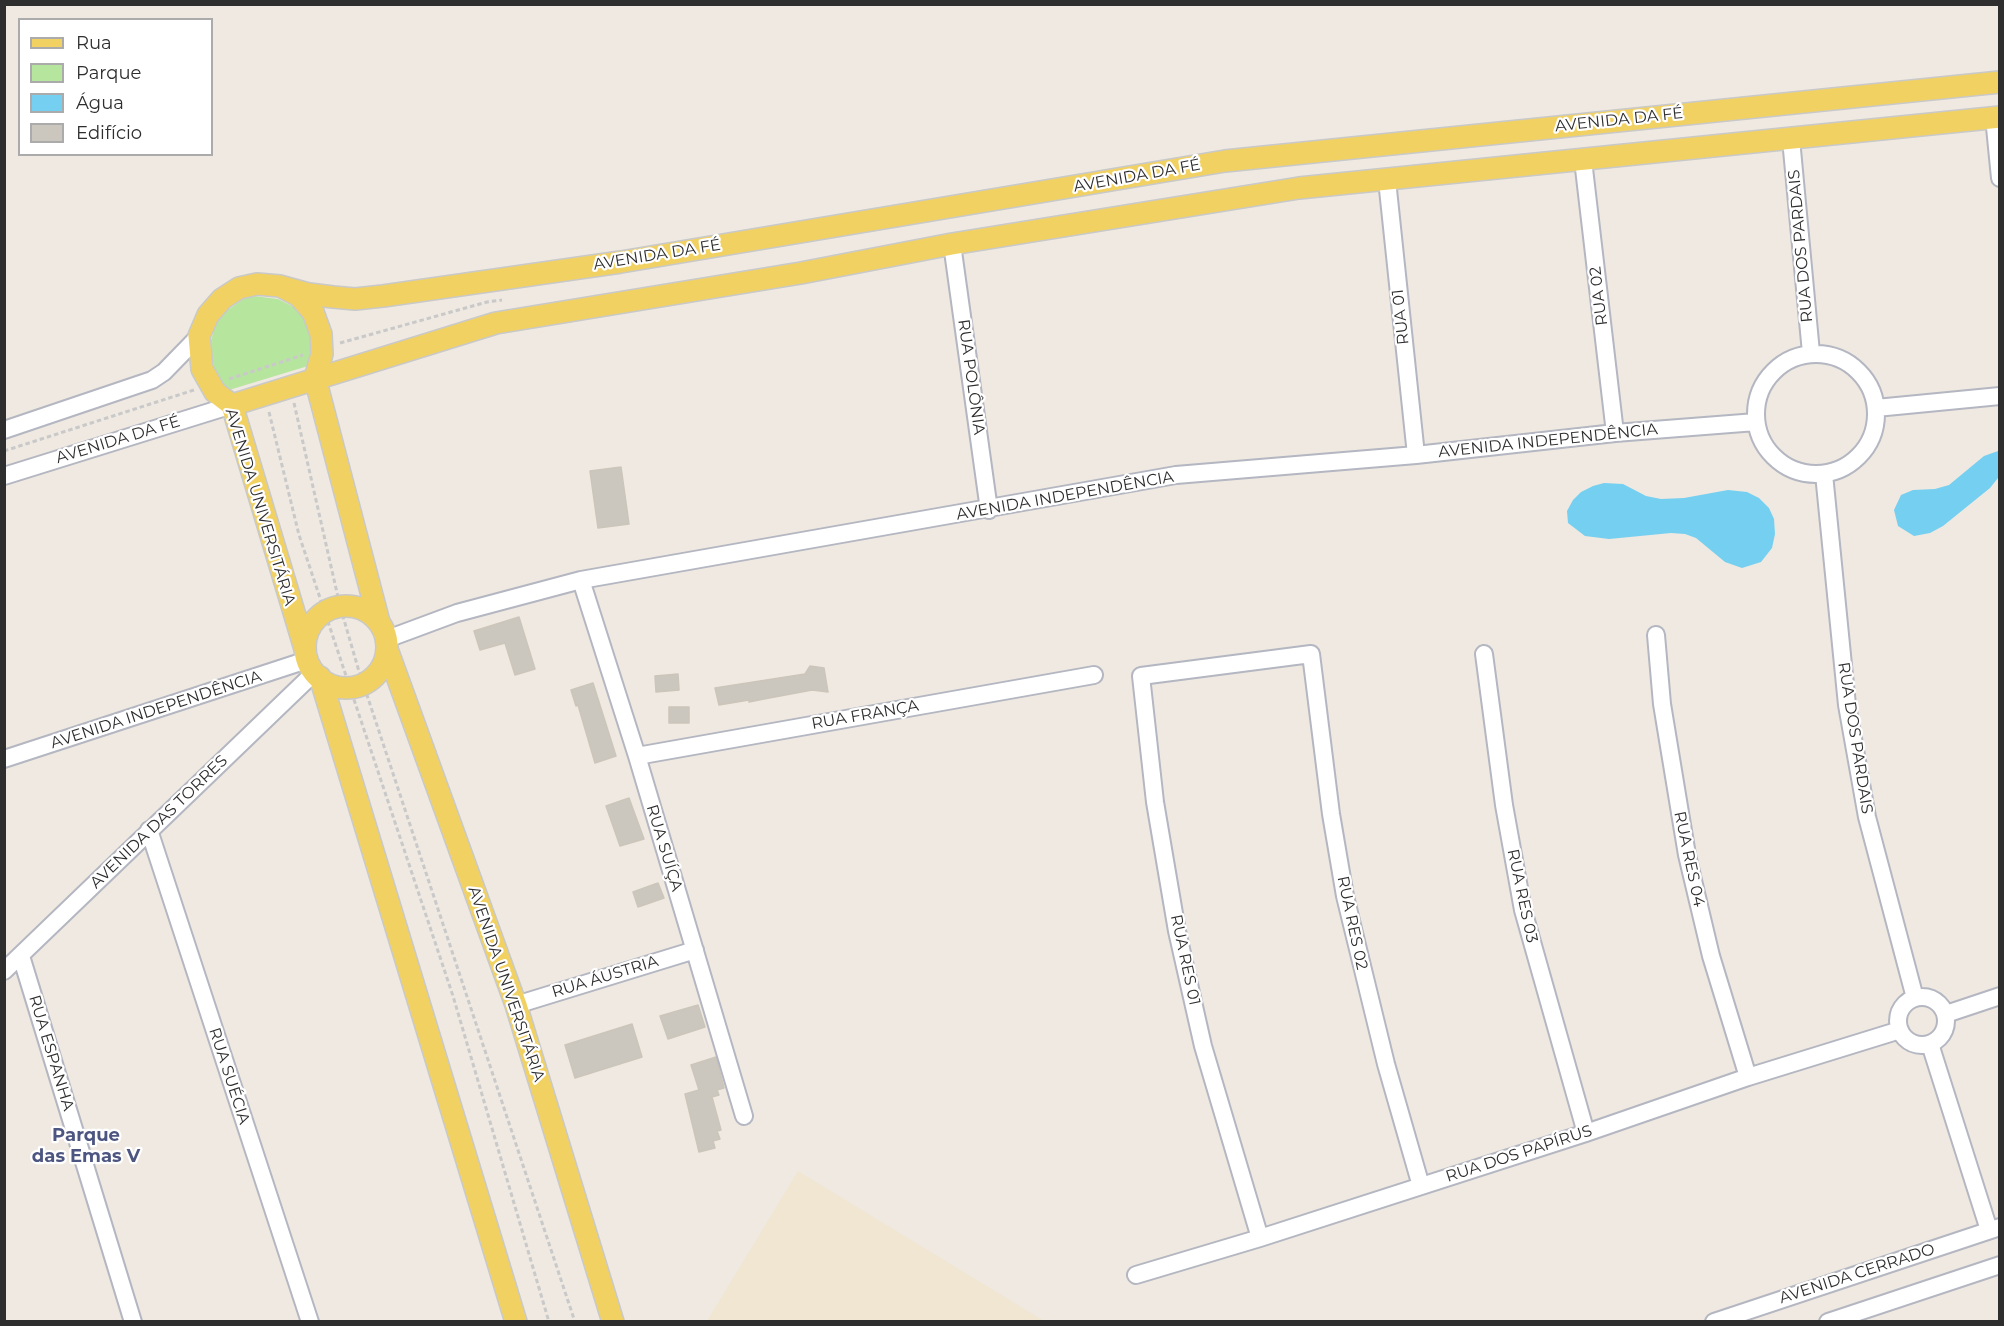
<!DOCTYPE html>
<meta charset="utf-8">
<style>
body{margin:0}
#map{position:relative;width:2004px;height:1326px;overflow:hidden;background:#efe9e1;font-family:Montserrat,sans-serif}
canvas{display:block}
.frame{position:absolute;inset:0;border:6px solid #2e2e2e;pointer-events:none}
.legend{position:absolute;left:18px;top:18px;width:195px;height:138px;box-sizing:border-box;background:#fff;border:2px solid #ababab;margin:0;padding:8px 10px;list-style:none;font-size:18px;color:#2e2e2e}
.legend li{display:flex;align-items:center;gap:12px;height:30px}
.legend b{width:30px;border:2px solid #ababab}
</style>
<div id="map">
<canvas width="2004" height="1326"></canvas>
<div class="frame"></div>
<ul class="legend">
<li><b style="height:8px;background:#f2d163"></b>Rua</li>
<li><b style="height:16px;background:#b6e59e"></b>Parque</li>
<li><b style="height:16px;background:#75cff0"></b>Água</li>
<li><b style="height:16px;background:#cbc7bf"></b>Edifício</li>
</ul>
</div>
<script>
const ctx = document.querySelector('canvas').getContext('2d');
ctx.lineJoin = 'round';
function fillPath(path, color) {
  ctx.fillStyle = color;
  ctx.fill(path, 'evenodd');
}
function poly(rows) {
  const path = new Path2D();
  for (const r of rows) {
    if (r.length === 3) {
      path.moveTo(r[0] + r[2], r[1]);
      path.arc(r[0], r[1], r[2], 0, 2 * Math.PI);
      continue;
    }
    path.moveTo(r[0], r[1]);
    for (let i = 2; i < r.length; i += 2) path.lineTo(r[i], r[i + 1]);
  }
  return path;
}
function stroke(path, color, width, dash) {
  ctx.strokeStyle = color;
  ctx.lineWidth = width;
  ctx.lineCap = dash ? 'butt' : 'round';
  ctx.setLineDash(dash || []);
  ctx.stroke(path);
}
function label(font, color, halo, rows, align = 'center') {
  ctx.font = font + ' Montserrat,sans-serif';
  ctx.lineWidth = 4.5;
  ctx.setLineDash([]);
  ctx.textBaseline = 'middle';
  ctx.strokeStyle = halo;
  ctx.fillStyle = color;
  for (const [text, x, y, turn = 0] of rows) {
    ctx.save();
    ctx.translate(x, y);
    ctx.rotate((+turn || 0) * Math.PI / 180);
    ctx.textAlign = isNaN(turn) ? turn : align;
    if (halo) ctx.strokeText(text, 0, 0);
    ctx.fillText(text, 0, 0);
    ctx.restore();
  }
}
const education = poly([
 [798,1171,1044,1321,707,1321]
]);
const green = poly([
 [254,296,278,299,296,308,305,320,315,344,308,366,229,390,222,383,215,372,212,357,211,341,214,330,218,320,225,312,243,299]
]);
const water = poly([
 [1998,451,2000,452,1998,478,1990,488,1943,526,1930,533,1914,536,1898,526,1894,510,1901,495,1913,490,1935,489,1949,485,1984,456],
 [1604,483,1623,484,1646,496,1661,499,1684,498,1728,490,1747,492,1759,498,1769,508,1774,519,1775,534,1772,548,1761,562,1742,568,1725,562,1696,538,1685,534,1671,533,1609,539,1585,536,1568,523,1567,511,1573,500,1581,492,1593,486]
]);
const building = poly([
 [621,467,629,524,598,528,590,471,621,467],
 [519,617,535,669,515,675,505,643,480,650,474,631,519,617],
 [810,666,824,668,828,692,812,690,764,699,749,702,749,700,719,705,715,688,805,674,810,666],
 [678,674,679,690,656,692,655,676,678,674],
 [593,683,616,756,595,763,578,705,576,706,571,690,593,683],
 [669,707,689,707,689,723,669,723,669,707],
 [629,798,644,839,620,846,606,806,629,798],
 [658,883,664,898,638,907,633,892,658,883],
 [698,1005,705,1027,668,1039,660,1016,698,1005],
 [632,1024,642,1057,575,1078,565,1045,632,1024],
 [716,1057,724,1088,717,1090,719,1095,712,1097,721,1130,717,1131,720,1139,713,1141,715,1148,699,1152,685,1094,699,1090,691,1065,716,1057]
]);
const path = poly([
 [340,343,487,302,502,300],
 [229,379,303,355],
 [294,403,340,606,358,668,575,1322],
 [269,412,299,535,453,996,549,1322],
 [4,451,194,390]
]);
const minor = poly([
 [1994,117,2000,178],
 [1791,139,1811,353],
 [1583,160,1615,433],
 [1387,180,1416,455],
 [952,244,989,510],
 [1816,414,60],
 [1876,408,2000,396],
 [4,430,152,380,164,372,199,336],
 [1824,474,1847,705,1867,817,1915,998],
 [4,476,232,405],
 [581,580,637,756,744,1116],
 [1656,635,1662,704,1687,855,1711,956,1748,1077],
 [387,639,457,613,581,580,1176,475,1416,455,1615,433,1756,422],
 [1484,654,1504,805,1523,910,1586,1133],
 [637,756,1094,675],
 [4,759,307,660],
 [149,830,310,1322],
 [21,956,133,1322],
 [4,971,314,673],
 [1922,1021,24],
 [516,1005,695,950],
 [1946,1014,2000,996],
 [1930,1044,1989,1230],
 [1260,1238,1203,1046,1177,931,1155,802,1141,676,1311,654,1331,814,1345,896,1386,1064,1421,1186],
 [1136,1275,1260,1238,1586,1133,1748,1077,1900,1030],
 [1714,1322,2000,1227],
 [1828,1322,2000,1265]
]);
const major = poly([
 [280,286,309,294,333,297,355,299,383,296,621,262,1225,161,2000,82],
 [232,405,496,323,801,273,952,244,1299,188,2000,117],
 [346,647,41],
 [305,649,232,405,215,392,202,369,199,336,208,315,222,299,239,288,257,284,280,286,299,296,313,312,321,334,322,354,315,378,379,622],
 [387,649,516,1005,613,1322],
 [320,677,516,1322]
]);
const streetNames = [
 ["AVENIDA DA FÉ",1619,120,-6],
 ["AVENIDA DA FÉ",1137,176,-10],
 ["RUA DOS PARDAIS",1801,246,-95],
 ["AVENIDA DA FÉ",657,255,-9],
 ["RUA 02",1599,296,-97],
 ["RUA 01",1401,317,-96],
 ["RUA POLÔNIA",971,377,82],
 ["AVENIDA DA FÉ",118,440,-17],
 ["AVENIDA INDEPENDÊNCIA",1548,441,-6],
 ["AVENIDA INDEPENDÊNCIA",1065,496,-10],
 ["AVENIDA UNIVERSITÁRIA",260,507,73],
 ["AVENIDA INDEPENDÊNCIA",156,710,-18],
 ["RUA FRANÇA",865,715,-10],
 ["RUA DOS PARDAIS",1855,738,81],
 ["AVENIDA DAS TORRES",159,822,-44],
 ["RUA SUÍÇA",664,848,73],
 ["RUA RES 04",1689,859,78],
 ["RUA RES 03",1522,896,78],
 ["RUA RES 02",1352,923,78],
 ["RUA RES 01",1185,960,78],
 ["RUA ÁUSTRIA",605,977,-17],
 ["AVENIDA UNIVERSITÁRIA",506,984,71],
 ["RUA ESPANHA",51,1053,73],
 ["RUA SUÉCIA",229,1076,72],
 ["RUA DOS PAPÍRUS",1519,1154,-18],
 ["AVENIDA CERRADO",1857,1274,-18]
];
const neighbourhoodNames = [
 ["Parque",86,1136],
 ["das Emas V",86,1157]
];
fillPath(education, '#f0e6d1');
fillPath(green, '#b6e59e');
fillPath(water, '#75cff0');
fillPath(building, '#cbc7bf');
stroke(building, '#cbc5ba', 1.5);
stroke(minor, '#b4b7c1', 20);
stroke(major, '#c9c9c9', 24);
stroke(path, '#c9c9c9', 3, [4.5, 3]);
stroke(minor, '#fff', 16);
stroke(major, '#f2d163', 21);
label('16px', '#2e2e2e', '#fff', streetNames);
label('bold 18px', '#4d5680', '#fff', neighbourhoodNames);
</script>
